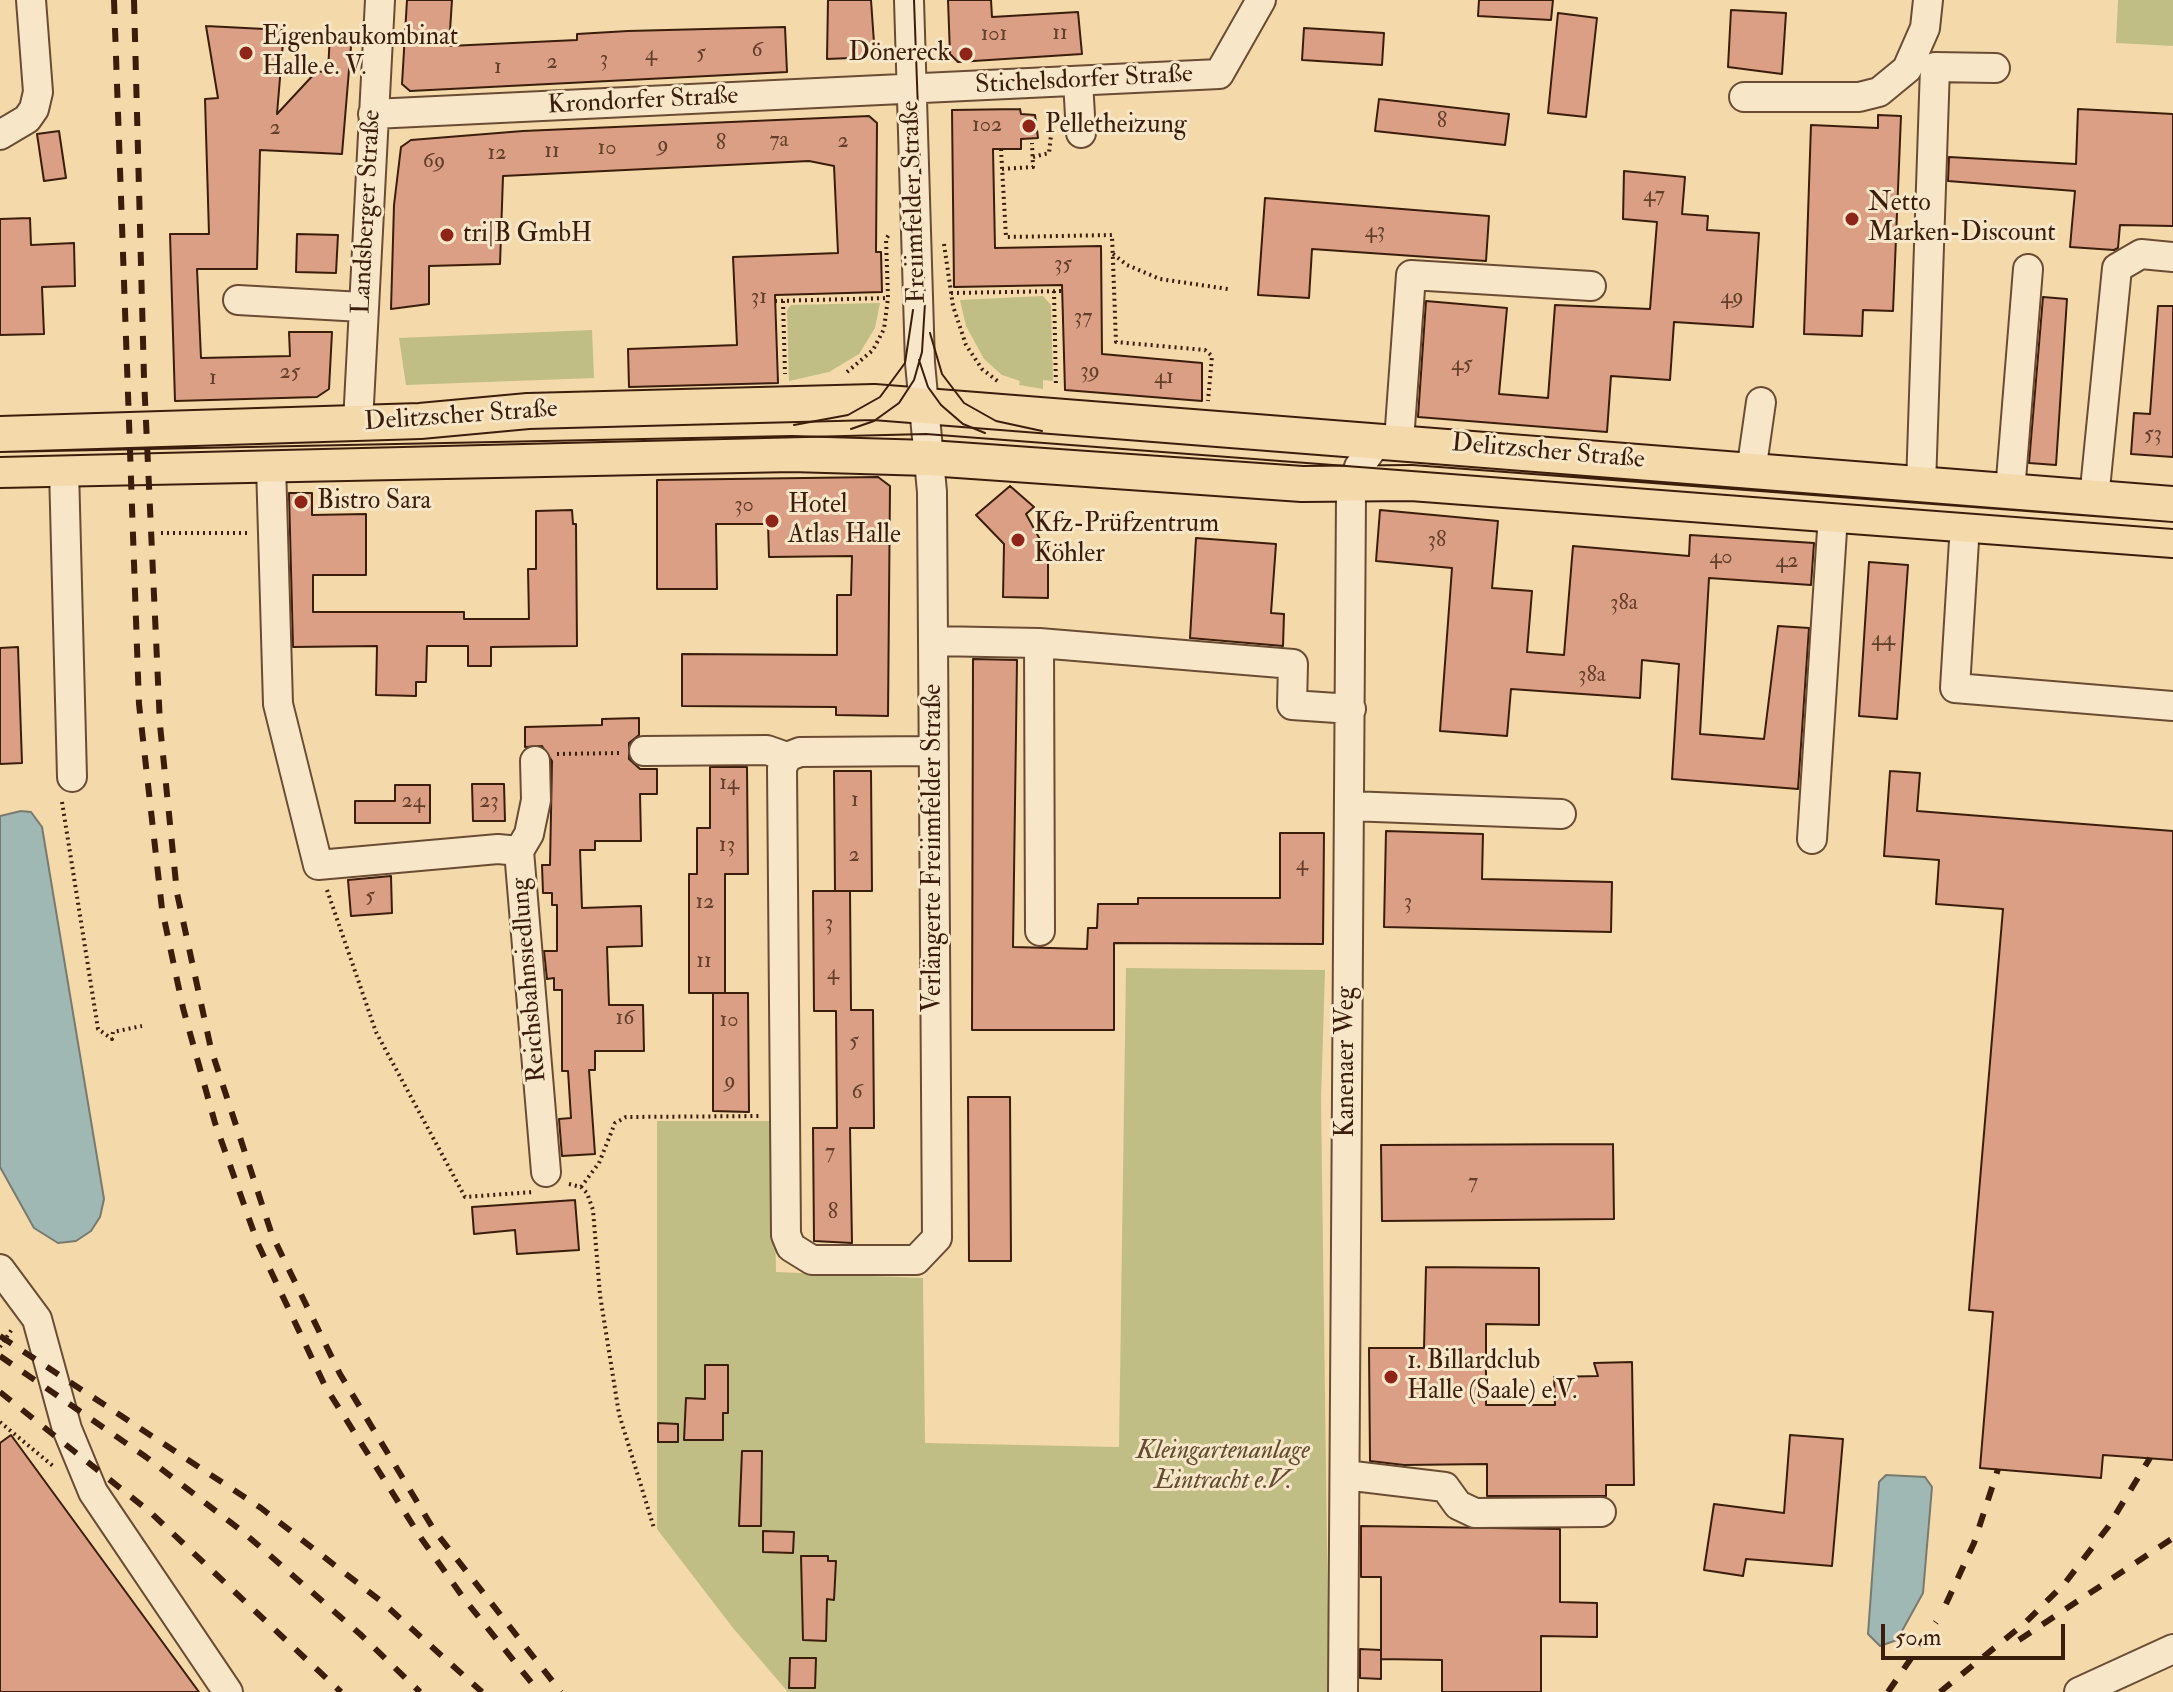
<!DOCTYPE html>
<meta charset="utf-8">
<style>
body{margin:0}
#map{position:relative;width:2173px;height:1692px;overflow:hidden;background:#f4d9aa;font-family:"IM FELL Double Pica",serif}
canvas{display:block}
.scale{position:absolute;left:1881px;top:1624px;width:184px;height:36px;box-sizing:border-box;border:4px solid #3b1d0b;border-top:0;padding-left:10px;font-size:24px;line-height:28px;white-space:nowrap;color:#3b1d0b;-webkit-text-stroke:6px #f8e6c8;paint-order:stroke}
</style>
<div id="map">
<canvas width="2173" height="1692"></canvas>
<div class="scale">50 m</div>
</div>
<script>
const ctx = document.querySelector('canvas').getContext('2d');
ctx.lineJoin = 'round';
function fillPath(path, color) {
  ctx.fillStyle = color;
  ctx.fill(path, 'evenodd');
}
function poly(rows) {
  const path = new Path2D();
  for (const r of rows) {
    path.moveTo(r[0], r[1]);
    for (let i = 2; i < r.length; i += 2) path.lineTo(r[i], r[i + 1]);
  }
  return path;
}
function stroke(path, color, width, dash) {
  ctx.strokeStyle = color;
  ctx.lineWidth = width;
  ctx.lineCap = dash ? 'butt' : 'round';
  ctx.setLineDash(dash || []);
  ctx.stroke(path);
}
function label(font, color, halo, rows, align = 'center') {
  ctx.font = font + ' "IM FELL Double Pica",serif';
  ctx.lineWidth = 6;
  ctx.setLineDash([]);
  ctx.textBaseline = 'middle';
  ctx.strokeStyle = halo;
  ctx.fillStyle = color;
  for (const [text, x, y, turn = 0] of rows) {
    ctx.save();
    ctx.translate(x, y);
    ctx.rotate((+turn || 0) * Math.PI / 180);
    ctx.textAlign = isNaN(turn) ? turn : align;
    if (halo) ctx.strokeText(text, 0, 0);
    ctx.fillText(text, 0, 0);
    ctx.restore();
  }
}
const green = poly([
 [2118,0,2173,0,2173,46,2116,43],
 [1043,296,1051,305,1053,381,1043,380,1043,389,1019,385,1020,381,1002,375,984,359,966,326,960,300],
 [880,303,875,328,859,354,829,372,789,381,787,310,791,305],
 [592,330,594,378,406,385,399,338],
 [1126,968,1325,970,1321,1100,1329,1692,788,1692,733,1628,657,1529,657,1121,773,1121,776,1272,923,1278,925,1443,1119,1447]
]);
const water = poly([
 [21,811,31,812,42,827,104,1199,100,1217,91,1231,76,1241,58,1243,34,1228,0,1167,0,816,21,811],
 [1886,1475,1925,1477,1932,1487,1923,1593,1897,1640,1880,1646,1868,1634,1879,1482,1886,1475]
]);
const building = poly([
 [407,0,452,0,449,46,577,40,577,34,628,31,785,27,787,72,410,91,402,84,407,0],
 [828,0,871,0,875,57,827,59,828,0],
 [948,0,991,0,992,17,1078,12,1082,54,958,62,950,54,948,0],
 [1479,0,1553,0,1551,20,1478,16,1479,0],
 [1731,10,1786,13,1782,74,1728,67,1731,10],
 [1558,13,1597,18,1586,117,1548,113,1558,13],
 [206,26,284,30,277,114,316,72,328,71,330,34,352,34,342,154,260,150,257,269,197,269,201,358,290,356,289,332,332,332,329,389,317,397,175,401,170,234,209,234,205,99,218,98,206,26],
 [1304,28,1384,33,1382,65,1302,60,1304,28],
 [1379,99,1509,114,1505,145,1375,131,1379,99],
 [1020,109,1021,114,1035,115,1038,138,1021,139,1021,149,993,149,995,248,1101,246,1102,354,1202,363,1202,401,1065,390,1062,285,954,287,952,110,1020,109],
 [2078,109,2173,114,2173,226,2120,225,2118,248,2114,250,2070,247,2075,191,1948,181,1949,157,2076,164,2078,109],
 [1878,115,1901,116,1893,311,1863,310,1862,336,1804,334,1811,125,1878,128,1878,115],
 [869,116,877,123,876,252,881,252,882,292,775,295,778,383,629,387,628,349,737,345,733,257,838,253,834,166,809,161,503,176,500,264,429,266,429,304,391,309,394,205,401,147,411,140,523,131,869,116],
 [59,131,66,178,44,181,37,134,59,131],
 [1624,171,1685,177,1682,214,1708,216,1707,230,1759,233,1753,327,1674,322,1670,380,1611,376,1607,432,1418,417,1426,301,1507,308,1499,394,1548,398,1555,305,1650,309,1657,222,1623,219,1624,171],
 [1265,198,1489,216,1486,261,1312,249,1309,298,1258,295,1265,198],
 [30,218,31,245,74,243,75,286,42,287,44,334,0,335,0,219,30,218],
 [297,234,338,235,336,273,296,272,297,234],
 [2043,297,2067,299,2056,465,2029,463,2043,297],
 [2158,306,2173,306,2173,457,2131,454,2134,413,2150,414,2158,306],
 [878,477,890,486,888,716,836,715,836,707,682,706,682,654,837,655,837,595,851,595,852,556,769,557,768,524,716,524,717,589,657,589,657,480,878,477],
 [1010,486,1034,507,1026,514,1042,543,1048,544,1048,598,1003,597,1004,544,976,515,1010,486],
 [289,493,312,493,312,515,366,514,366,575,313,575,313,612,464,612,464,619,529,619,528,569,536,569,536,511,572,510,573,524,576,524,577,646,491,647,491,666,468,666,468,646,427,646,426,682,416,682,416,696,376,695,377,646,293,647,289,493],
 [1380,510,1498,521,1492,588,1532,591,1527,652,1564,655,1573,546,1689,556,1690,535,1814,543,1811,585,1709,578,1700,734,1764,739,1778,626,1809,628,1798,789,1672,779,1679,664,1642,660,1640,698,1511,689,1507,736,1440,731,1452,568,1376,561,1380,510],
 [1196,538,1276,544,1271,613,1284,614,1283,646,1190,638,1196,538],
 [1869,562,1908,565,1897,719,1859,716,1869,562],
 [18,647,22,763,0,764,0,648,18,647],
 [973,659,1017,660,1013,947,1087,949,1088,928,1097,928,1098,904,1138,904,1138,898,1280,898,1280,833,1324,833,1323,944,1114,943,1114,1030,972,1030,973,659],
 [639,718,639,735,629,743,629,759,640,769,657,769,657,794,640,794,641,841,595,841,595,850,580,850,582,908,641,906,642,946,607,947,609,1005,643,1005,644,1051,595,1051,595,1070,589,1070,595,1154,562,1156,559,1119,571,1118,568,1071,562,1071,562,990,554,990,554,978,547,979,544,951,557,951,557,905,552,905,552,893,543,893,542,865,550,865,552,761,542,746,525,747,525,727,602,725,602,719,639,718],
 [710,767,747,767,748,874,725,874,725,993,689,993,689,874,697,874,697,828,710,828,710,767],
 [834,771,871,771,872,891,835,891,834,771],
 [1890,771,1920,773,1917,811,2173,831,2173,1460,2103,1455,2101,1478,1980,1468,1993,1312,1969,1310,2003,909,1936,904,1939,860,1884,856,1890,771],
 [472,784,504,784,505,821,473,821,472,784],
 [395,785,430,785,430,823,355,823,355,801,395,801,395,785],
 [1386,831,1483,834,1482,879,1612,882,1611,932,1384,927,1386,831],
 [391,876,392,913,351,916,348,880,391,876],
 [813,891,850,891,851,1010,873,1010,874,1128,850,1128,852,1243,814,1241,813,1128,837,1128,836,1011,814,1011,813,891],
 [713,993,748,993,749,1112,713,1111,713,993],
 [968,1097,1010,1097,1011,1261,969,1261,968,1097],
 [1613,1144,1614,1219,1382,1221,1381,1145,1613,1144],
 [575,1200,579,1250,517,1254,515,1230,474,1234,472,1207,575,1200],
 [1426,1267,1539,1268,1539,1325,1486,1324,1486,1405,1555,1405,1554,1377,1598,1376,1594,1363,1632,1362,1634,1485,1606,1485,1606,1496,1487,1496,1487,1464,1404,1465,1370,1461,1369,1348,1424,1348,1426,1267],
 [705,1365,728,1365,728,1413,723,1413,723,1440,684,1440,686,1398,705,1399,705,1365],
 [658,1423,678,1424,678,1442,658,1442,658,1423],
 [11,1435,199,1692,0,1692,0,1443,11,1435],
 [1790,1435,1843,1439,1832,1566,1746,1559,1743,1576,1704,1570,1714,1504,1784,1513,1790,1435],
 [742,1451,762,1451,761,1526,739,1526,742,1451],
 [1361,1526,1560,1529,1560,1602,1597,1603,1597,1637,1541,1636,1541,1692,1442,1692,1442,1660,1381,1659,1381,1577,1361,1577,1361,1526],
 [763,1531,794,1532,793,1553,763,1552,763,1531],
 [801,1556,828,1556,828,1561,836,1561,834,1600,827,1599,826,1641,803,1640,801,1556],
 [1360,1649,1381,1650,1381,1679,1360,1678,1360,1649],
 [790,1658,816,1658,815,1688,789,1688,790,1658]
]);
const path = poly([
 [1001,149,1006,237,1112,235,1116,342,1205,350,1212,356,1208,401],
 [1033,157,1049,153,1051,135],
 [1002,169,1033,167,1032,143],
 [944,244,953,306,966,345,982,369,1000,383],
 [1113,254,1127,265,1160,279,1228,289],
 [1054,291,1056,387],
 [951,293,1062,291],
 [775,301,888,298],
 [783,301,785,374],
 [847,372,873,350,884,329,888,298,886,239,890,233],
 [161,533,247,533],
 [557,754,620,753],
 [62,802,98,1029,112,1039,113,1032,142,1026],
 [327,890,376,1032,465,1197,533,1192],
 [569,1184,581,1187,587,1193,593,1210,600,1295,619,1414,654,1528],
 [581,1187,599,1163,615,1123,626,1117,762,1116],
 [0,1347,12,1329],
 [0,1422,53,1466]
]);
const minor = poly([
 [909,0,920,363,932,492,937,1238,916,1260,812,1260,791,1247,786,1235,782,768,787,757,800,752,933,751],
 [1078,81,1081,133],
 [1744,97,1859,97,1879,92,1907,69,1925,28,1928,0],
 [373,114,1219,74,1261,0],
 [0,135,27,119,34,109,38,92,31,0],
 [238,300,362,307],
 [358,423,380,0],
 [1399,441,1411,275,1591,286],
 [271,465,278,704,318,865,498,849,519,851],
 [64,469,72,777],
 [1751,472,1761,402],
 [1921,485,1935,67,1995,68],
 [2010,492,2028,269],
 [2094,499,2117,268,2141,254,2173,257],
 [1965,524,1955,688,2173,706],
 [933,641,1039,643,1293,664,1292,705,1351,709],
 [1039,643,1040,931],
 [644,751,767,750,787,757],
 [535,761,536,800,529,834,519,851,546,1172],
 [1349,806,1561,814],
 [1812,839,1833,515],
 [0,1269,37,1319,67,1429,93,1492,228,1692],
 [1345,1475,1445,1487,1458,1505,1475,1513,1601,1512],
 [1343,1692,1351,495,1359,467,1379,439],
 [2079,1692,2173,1649]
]);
const major = poly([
 [0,434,420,421,528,411,874,402,2173,504],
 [0,470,792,454,929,458,1302,484,1411,483,2173,540]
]);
const tram = poly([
 [930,333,942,374,964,403,996,421,1042,431],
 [919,360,928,387,941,405,963,424,985,433],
 [794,425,848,415,880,397,905,363,913,310],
 [851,429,874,421,899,403,914,380,922,352,925,303,914,0],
 [0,457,926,434,2173,529]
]);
const rail = poly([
 [114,0,139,704,162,909,183,1008,215,1123,258,1244,325,1386,421,1538,465,1600,539,1692],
 [134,0,144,378,160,725,177,893,211,1049,272,1235,340,1374,434,1530,561,1692],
 [0,1336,261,1508,382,1602,482,1692],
 [0,1356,146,1457,243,1532,360,1634,420,1692],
 [0,1392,150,1512,341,1692],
 [1946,1604,1974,1543,1998,1469],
 [2019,1640,2173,1538],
 [1888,1692,1936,1622],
 [1940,1692,2025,1623,2065,1583,2108,1527,2150,1458]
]);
const markers = [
 [246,53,8,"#8f2418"],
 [966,54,8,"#8f2418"],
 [1029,126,8,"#8f2418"],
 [1852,219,8,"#8f2418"],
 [447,235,8,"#8f2418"],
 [301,502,8,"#8f2418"],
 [772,521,8,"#8f2418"],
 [1018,540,8,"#8f2418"],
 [1391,1377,8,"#8f2418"]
];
const numberNames = [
 ["11",1060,34],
 ["101",994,35],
 ["6",757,51],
 ["5",701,54],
 ["4",651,55],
 ["3",604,60],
 ["2",552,63],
 ["1",498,68],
 ["8",1442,122],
 ["102",987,126],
 ["2",275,129],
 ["7a",779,141],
 ["2",843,142],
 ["8",721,144],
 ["9",663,146],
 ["10",607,149],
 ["11",552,152],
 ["12",497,154],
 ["69",434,162],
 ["47",1654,196],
 ["43",1375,232],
 ["35",1063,265],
 ["31",759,298],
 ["49",1732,298],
 ["37",1083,318],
 ["45",1462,365],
 ["39",1090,372],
 ["25",290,373],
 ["41",1164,378],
 ["1",213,379],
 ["53",2153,435],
 ["30",744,506],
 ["38",1437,541],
 ["40",1721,558],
 ["42",1787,562],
 ["38a",1624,604],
 ["44",1883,640],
 ["38a",1592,676],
 ["14",729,784],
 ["1",855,801],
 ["24",413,802],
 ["23",489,802],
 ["13",727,846],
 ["2",854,856],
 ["4",1302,865],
 ["5",370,897],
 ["12",705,903],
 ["3",1408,903],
 ["3",829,924],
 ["11",704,962],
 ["4",833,974],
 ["16",625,1019],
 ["10",729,1021],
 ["5",854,1042],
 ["9",730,1082],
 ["6",857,1093],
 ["7",830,1153],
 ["7",1473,1183],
 ["8",833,1213]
];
const poiNames = [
 ["Eigenbaukombinat",262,38],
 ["Halle e. V.",262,68],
 ["Dönereck",950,54,"right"],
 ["Pelletheizung",1045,126],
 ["Netto",1868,204],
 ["Marken-Discount",1868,234],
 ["tri|B GmbH",463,235],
 ["Bistro Sara",317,502],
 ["Hotel",788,506],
 ["Atlas Halle",788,536],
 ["Kfz-Prüfzentrum",1034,525],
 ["Köhler",1034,555],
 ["1. Billardclub",1407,1362],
 ["Halle (Saale) e.V.",1407,1392]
];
const streetNames = [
 ["Stichelsdorfer Straße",1084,81,-3],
 ["Krondorfer Straße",643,102,-3],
 ["Freiimfelder Straße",915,202,-92],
 ["Landsberger Straße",368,212,-87],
 ["Delitzscher Straße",461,417,-4],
 ["Delitzscher Straße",1548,453,5],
 ["Verlängerte Freiimfelder Straße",934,848,-90],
 ["Reichsbahnsiedlung",530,980,-95],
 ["Kanenaer Weg",1347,1062,-90]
];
const parkNames = [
 ["Kleingartenanlage",1223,1452],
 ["Eintracht e.V.",1223,1482]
];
fillPath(green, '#c0be85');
fillPath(water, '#a0b8b3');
stroke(water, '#787a70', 2);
fillPath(building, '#da9f85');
stroke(building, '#3b1d0b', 2);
stroke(minor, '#694c33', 32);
stroke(major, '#3b1d0b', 38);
stroke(path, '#3b1d0b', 4, [2, 4]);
stroke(minor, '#f8e6c8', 28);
stroke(major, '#f4d9aa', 34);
stroke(tram, '#3b1d0b', 2);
stroke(rail, '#3b1d0b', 6, [14, 14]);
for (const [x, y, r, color] of markers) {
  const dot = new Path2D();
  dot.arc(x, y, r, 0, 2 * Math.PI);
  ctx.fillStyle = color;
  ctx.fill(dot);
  stroke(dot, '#f8e6c8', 3);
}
label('22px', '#633e2a', null, numberNames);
label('26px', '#3b1d0b', '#f8e6c8', poiNames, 'left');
label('26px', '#3b1d0b', '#f8e6c8', streetNames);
label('italic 26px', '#634d30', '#f8e6c8', parkNames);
</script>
